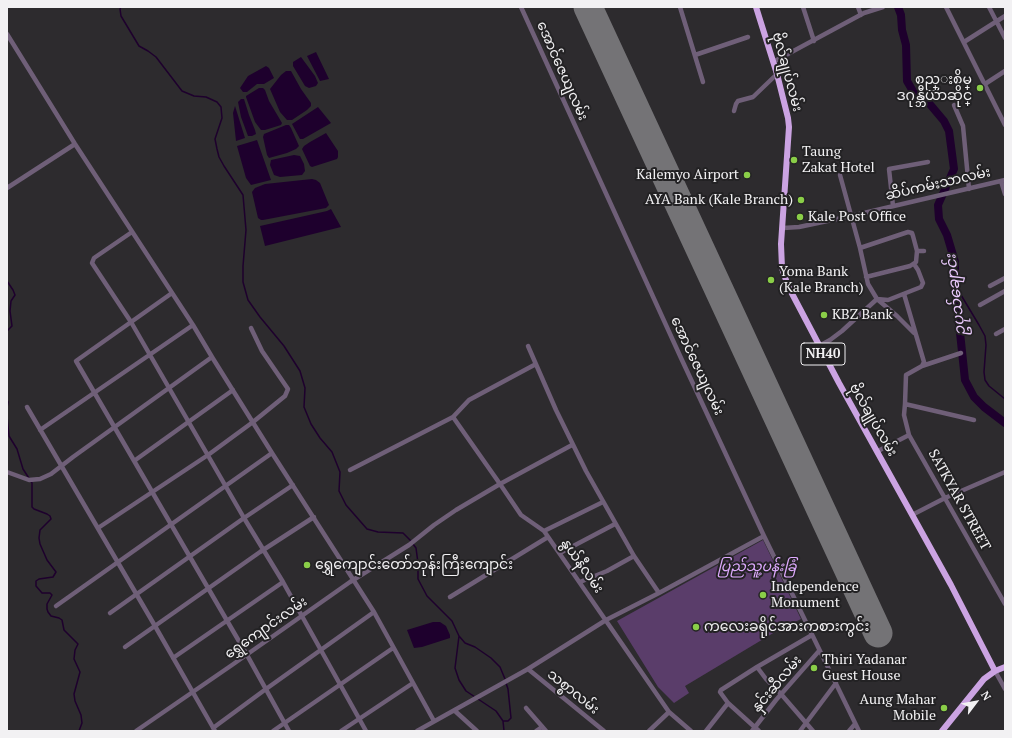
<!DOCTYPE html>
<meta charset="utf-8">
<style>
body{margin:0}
#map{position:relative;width:1012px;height:738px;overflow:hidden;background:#2d2b2e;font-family:"PT Serif",serif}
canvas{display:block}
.frame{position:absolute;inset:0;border:8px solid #f2f1f3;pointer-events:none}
.north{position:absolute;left:956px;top:682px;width:40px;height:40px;-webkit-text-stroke:3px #232224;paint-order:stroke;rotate:58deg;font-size:11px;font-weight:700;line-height:16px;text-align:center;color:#f2f1f3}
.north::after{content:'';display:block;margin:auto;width:14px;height:18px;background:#f2f1f3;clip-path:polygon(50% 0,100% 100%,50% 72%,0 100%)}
</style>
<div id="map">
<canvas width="1012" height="738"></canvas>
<div class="frame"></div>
<div class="north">N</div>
</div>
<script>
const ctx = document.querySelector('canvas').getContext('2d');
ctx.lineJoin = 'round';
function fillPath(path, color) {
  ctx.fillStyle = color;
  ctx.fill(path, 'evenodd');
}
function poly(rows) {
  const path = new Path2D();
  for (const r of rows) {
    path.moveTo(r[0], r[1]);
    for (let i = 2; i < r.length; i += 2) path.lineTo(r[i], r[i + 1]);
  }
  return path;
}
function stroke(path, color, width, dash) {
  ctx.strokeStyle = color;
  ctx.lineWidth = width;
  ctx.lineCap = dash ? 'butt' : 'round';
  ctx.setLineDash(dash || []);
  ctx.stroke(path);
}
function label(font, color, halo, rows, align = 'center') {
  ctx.font = font + ' "PT Serif","Noto Sans Myanmar",serif';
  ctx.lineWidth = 4;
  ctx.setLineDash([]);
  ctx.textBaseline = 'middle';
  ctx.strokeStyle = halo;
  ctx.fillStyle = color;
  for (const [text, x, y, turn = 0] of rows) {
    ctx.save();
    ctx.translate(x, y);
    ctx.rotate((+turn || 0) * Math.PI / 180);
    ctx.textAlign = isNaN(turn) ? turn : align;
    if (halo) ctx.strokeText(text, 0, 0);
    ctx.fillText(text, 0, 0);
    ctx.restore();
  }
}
const green = poly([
 [763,540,801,619,775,632,685,686,689,693,674,703,658,687,617,621]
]);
const water = poly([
 [316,52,329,79,320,81,307,56],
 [301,57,315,76,318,83,316,86,309,88,305,86,293,66,293,62],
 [266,66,269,68,274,78,264,84,257,84,247,92,243,92,240,88,248,76],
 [286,71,291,71,301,89,311,103,311,106,307,110,292,120,287,120,280,112,270,89,281,75],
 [259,88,263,88,265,90,269,101,282,123,281,125,265,130,261,130,255,122,246,97,246,96],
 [241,99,244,99,249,115,255,130,256,134,252,136,248,136,241,117,238,102],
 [235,106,245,138,236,141,233,113],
 [318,107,331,123,303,139,300,139,292,124],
 [286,125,289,125,291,128,299,146,296,149,287,153,269,158,267,155,263,137,264,134],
 [326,133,338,151,338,157,337,159,312,167,310,166,302,149,304,146,310,142],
 [257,140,271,180,251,185,246,178,237,146],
 [294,155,300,156,304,164,305,171,302,175,280,177,274,175,270,165,271,160],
 [312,179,316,180,320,183,329,205,326,208,263,220,261,220,258,218,252,192,255,188,265,184],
 [331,209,341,227,265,246,260,226,327,211],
 [433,622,440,622,446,626,450,635,450,638,422,647,414,648,407,630]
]);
const stream = poly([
 [121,7,120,9,121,16,139,46,148,51,156,57,182,91,194,96,206,97,217,102,221,107,222,118,215,139,217,149,219,157,224,166,243,195,246,230,243,266,243,282,248,300,260,317,284,346,300,371,305,388,304,407,311,424,320,438,332,452,340,472,339,491,346,505,367,529,378,532,403,533,411,541],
 [7,281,13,290,15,295,11,301,10,311,12,326,7,331],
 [955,285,979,325,985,336,986,345,984,372,985,380,989,386,1005,399],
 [7,400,8,402,7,408],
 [7,416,9,436,17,449,23,469,32,483,32,507,34,509,47,514,50,516,51,519,40,530,39,538,40,544,47,560,56,572,53,577,39,579,36,581,36,586,42,593,50,593,52,595,47,604,47,609,48,612,51,616,59,618,62,620,64,630,78,644,75,650,74,659,80,672,74,694,75,701,81,715,82,723,79,731],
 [413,544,416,548,418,563,418,579,427,596,452,621,459,636,455,668,459,680,466,691,496,711,503,721,504,731],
 [459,636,465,643,475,647,491,658,500,667,505,679],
 [504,721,508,721,511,718,508,689,506,683]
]);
const river = poly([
 [898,7,901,15,902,30,906,45,907,81,914,93,928,102,944,121,949,131,954,169,938,205,939,219,947,235,955,262,955,285,965,380,974,397,984,407,1005,423]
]);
const runway = poly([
 [588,7,878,633]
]);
const minor = poly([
 [521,7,681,358,764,536,859,731],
 [680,7,703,82],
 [803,7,814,41],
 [858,7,861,15],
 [946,7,1005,125],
 [989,7,1005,38],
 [7,34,75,144,193,325,212,357],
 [964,42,1005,16],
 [695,55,748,37],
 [773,62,864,13,883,7],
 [985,84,1005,71],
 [954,105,963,126,969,189],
 [734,111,736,104,738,101,753,97,777,74],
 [840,175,860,248,868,284,877,299,888,300,921,287,923,283,918,270,914,264],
 [1001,181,1005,194],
 [7,188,75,144],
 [893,206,889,169,928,162],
 [783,228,799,227,851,216,1005,180],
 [132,232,94,258,92,263,131,322,244,518,283,582,366,731],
 [860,248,908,232,912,233,913,236,917,251],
 [866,277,910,266,916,262,917,251,924,251],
 [990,286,1005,278],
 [172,293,76,361,247,655,289,731],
 [904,294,924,362,922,366,906,375,905,404,974,420],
 [980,305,1005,291],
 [996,334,1005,329],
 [528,346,556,410,586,471,634,556,659,593],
 [819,346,830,340,842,331,877,299,897,316,914,333],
 [922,366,961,353],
 [905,404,904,415,909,435,1005,604],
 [27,407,155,626,215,731],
 [453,417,500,484,521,515,544,531,669,712,691,731],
 [40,430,193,325],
 [878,451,909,435],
 [134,461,233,390],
 [350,470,453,417,469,400,536,364],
 [7,472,29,480,40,479,51,474,73,457,212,357,272,453,374,612,434,721],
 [912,515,945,498,1005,472],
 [98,528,208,455,253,422,285,396,288,389,262,351,251,328],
 [544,531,603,502],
 [560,553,615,524],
 [580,582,607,571,634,556],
 [450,597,548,537],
 [56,606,272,453],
 [110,613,244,518,293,485],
 [125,647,260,552,314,517],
 [173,658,283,582],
 [757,667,766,679,781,694,813,731],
 [528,669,604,731],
 [995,671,1005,689],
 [526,708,546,731],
 [455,711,477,731],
 [213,728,266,689,374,612],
 [136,731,232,665,350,582,409,545,434,525,456,510,500,484,572,445],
 [273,731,393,648],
 [341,731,413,683],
 [417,731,528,669,606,620,659,593,764,536],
 [536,731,542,727],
 [649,731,669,712],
 [706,731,728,703],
 [752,731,776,700,819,651],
 [759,731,728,703,720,692,721,690,757,667,812,635],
 [800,731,836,683],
 [849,731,855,724]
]);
const highway = poly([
 [756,7,777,74,788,118,789,127,781,244,782,268,788,286,839,383,951,585,995,671],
 [942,731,984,679,995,671,1005,667]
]);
const markers = [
 [980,88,4,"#8ace48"],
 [794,160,4,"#8ace48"],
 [747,175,4,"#8ace48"],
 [801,200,4,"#8ace48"],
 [800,217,4,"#8ace48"],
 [771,280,4,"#8ace48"],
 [824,315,4,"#8ace48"],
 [307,565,4,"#8ace48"],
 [763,595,4,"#8ace48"],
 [696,627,4,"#8ace48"],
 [814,668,4,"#8ace48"],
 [944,708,4,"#8ace48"]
];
const shields = [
 [823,354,44]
];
const shieldNames = [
 ["NH40",823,354]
];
const streetNames = [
 ["အောင်ဇေယျလမ်း",562,71,66],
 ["ဗိုလ်ချုပ်လမ်း",787,72,75],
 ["ဆိပ်ကမ်းသာလမ်း",938,184,-13],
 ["အောင်ဇေယျလမ်း",697,366,65],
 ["ဗိုလ်ချုပ်လမ်း",873,420,60],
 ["SATKYAR STREET",959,500,61],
 ["နွယ်နီလမ်း",582,566,55],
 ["ရွှေကျောင်းလမ်း",266,628,-35],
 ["နှင်းဆီလမ်း",777,684,-50],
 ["သစ္စာလမ်း",573,692,39]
];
const poiNames = [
 ["စည္းစိမ္",972,80,"right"],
 ["ဒဂုန္ဘီယာဆိုင္",972,96,"right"],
 ["Taung",802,152],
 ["Zakat Hotel",802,168],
 ["Kalemyo Airport",739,175,"right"],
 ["AYA Bank (Kale Branch)",793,200,"right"],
 ["Kale Post Office",808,217],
 ["Yoma Bank",779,272],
 ["(Kale Branch)",779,288],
 ["KBZ Bank",832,315],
 ["ရွှေကျောင်းတော်ဘုန်းကြီးကျောင်း",315,565],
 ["Independence",771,587],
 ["Monument",771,603],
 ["ကလေးခရိုင်အားကစားကွင်း",704,627],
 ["Thiri Yadanar",822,660],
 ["Guest House",822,676],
 ["Aung Mahar",936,700,"right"],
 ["Mobile",936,716,"right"]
];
const parkNames = [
 ["ပြည်သူ့ပန်းခြံ",757,567]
];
const waterNames = [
 ["ဥပုသ်ချောင်း",956,295,-97]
];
fillPath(green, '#5a3d6a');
fillPath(water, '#1e002d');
stroke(stream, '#1e002d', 1.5);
stroke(river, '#1e002d', 8);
stroke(runway, '#747376', 29);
stroke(minor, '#6f5f78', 4.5);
stroke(highway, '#cba3e2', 6);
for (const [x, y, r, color] of markers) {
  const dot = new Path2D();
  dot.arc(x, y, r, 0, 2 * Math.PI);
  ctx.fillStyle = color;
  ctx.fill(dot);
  stroke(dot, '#232224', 1.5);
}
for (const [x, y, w] of shields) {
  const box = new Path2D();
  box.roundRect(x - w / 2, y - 11, w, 22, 3);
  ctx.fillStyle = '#232224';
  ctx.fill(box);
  stroke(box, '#f2f1f3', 1);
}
label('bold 13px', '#f2f1f3', null, shieldNames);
label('14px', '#f2f1f3', '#232224', streetNames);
label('14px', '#f2f1f3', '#232224', poiNames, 'left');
label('italic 14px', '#dfabff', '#232224', parkNames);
label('italic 15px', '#ebcbfe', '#232224', waterNames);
</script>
